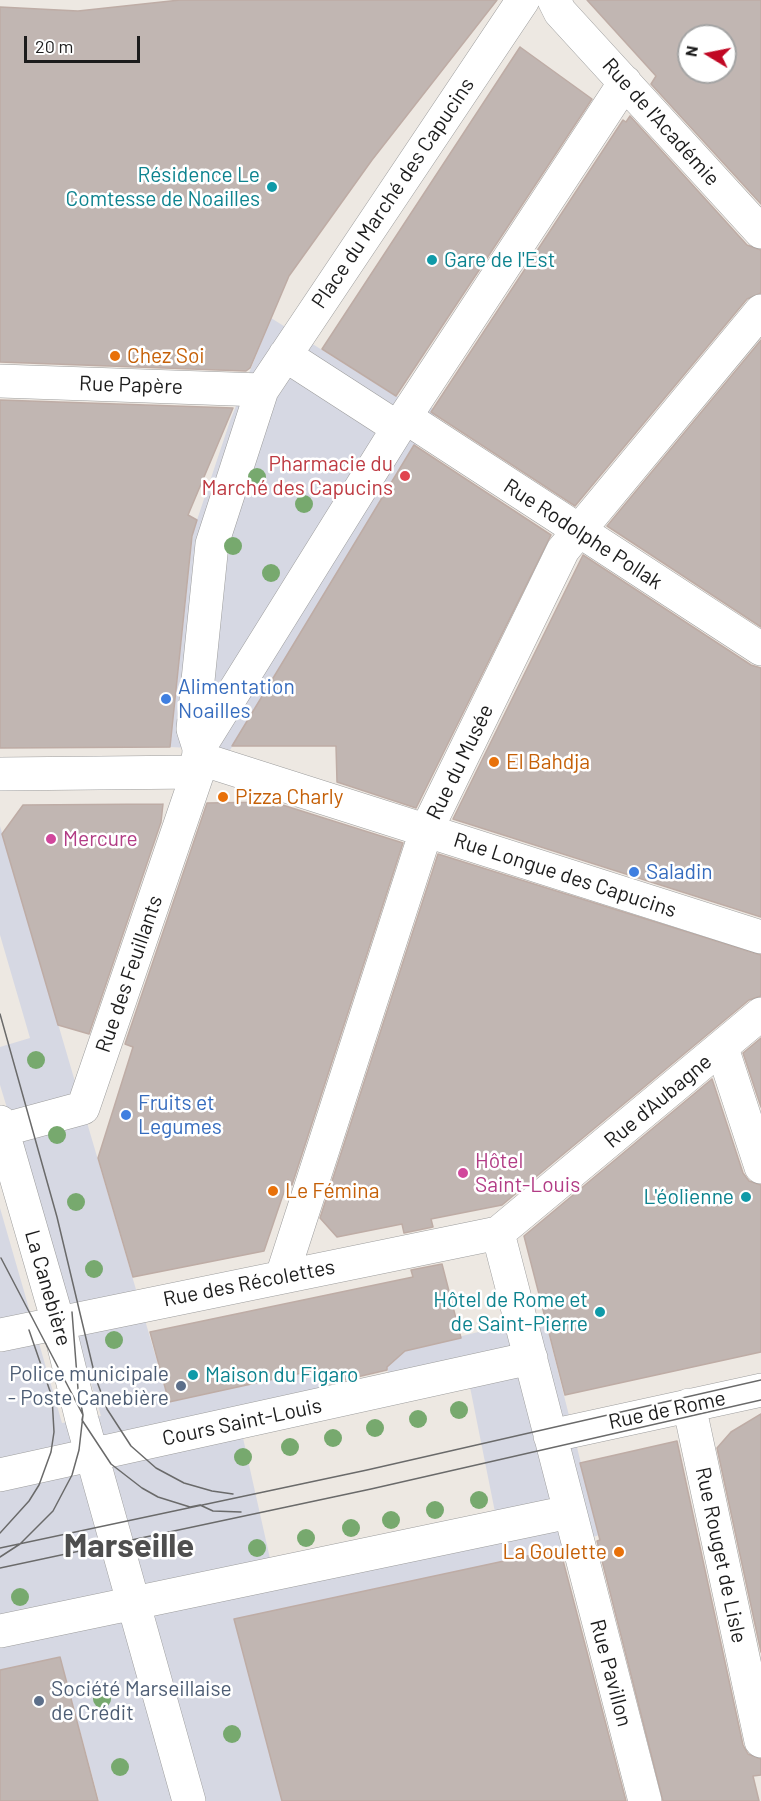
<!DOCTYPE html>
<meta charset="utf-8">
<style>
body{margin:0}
#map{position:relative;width:761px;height:1801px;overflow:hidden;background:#ede8e2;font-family:Barlow,sans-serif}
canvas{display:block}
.north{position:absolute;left:677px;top:24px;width:60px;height:60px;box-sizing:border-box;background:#fff;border:2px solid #a4a4a4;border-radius:50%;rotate:280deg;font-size:16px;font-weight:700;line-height:24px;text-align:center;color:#1c1c1c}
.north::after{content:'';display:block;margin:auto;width:21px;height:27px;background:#c10824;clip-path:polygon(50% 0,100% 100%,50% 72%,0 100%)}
.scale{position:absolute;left:24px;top:36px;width:116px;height:27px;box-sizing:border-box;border:3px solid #1c1c1c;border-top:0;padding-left:8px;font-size:18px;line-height:21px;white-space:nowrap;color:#1c1c1c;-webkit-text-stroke:4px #fff;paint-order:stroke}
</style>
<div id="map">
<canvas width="761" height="1801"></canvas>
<div class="north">N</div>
<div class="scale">20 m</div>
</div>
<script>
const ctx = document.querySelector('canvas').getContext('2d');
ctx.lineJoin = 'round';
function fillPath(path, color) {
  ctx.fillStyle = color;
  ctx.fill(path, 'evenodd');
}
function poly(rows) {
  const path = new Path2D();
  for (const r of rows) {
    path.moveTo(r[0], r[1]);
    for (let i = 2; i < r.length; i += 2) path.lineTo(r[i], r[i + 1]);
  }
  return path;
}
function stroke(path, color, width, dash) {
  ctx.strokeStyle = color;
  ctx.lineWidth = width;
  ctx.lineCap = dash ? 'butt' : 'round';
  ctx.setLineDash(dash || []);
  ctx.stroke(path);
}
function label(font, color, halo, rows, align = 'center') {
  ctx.font = font + ' Barlow,sans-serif';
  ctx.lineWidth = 5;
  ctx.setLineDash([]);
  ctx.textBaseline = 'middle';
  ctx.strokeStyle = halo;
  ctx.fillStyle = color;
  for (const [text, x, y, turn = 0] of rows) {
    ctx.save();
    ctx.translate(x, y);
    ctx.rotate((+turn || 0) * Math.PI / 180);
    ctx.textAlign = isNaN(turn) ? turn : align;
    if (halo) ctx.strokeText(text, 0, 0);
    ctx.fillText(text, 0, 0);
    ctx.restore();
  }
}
const plaza = poly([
 [271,318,394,395,438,410,230,750,170,747,193,532,230,421],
 [0,826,169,1402,320,1369,326,1394,390,1380,384,1355,544,1316,599,1535,561,1549,235,1619,283,1801,99,1801,60,1657,0,1670,0,1208,62,1423,101,1416,0,1085,0,1047,30,1038,0,935],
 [469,1382,495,1512,271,1563,243,1438]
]);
const building = poly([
 [180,0,497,0,372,160,289,276,250,368,246,371,0,362,0,7,78,11,180,0],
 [587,0,761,0,761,204,651,84,656,76,587,0],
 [689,36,725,36,725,72,689,72,689,36],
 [520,47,592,99,396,396,322,349,520,47],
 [630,116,747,245,761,250,761,293,747,299,575,506,431,412,623,120,626,122,630,116],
 [761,340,761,627,607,526,761,340],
 [0,400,233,408,188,515,197,520,192,536,170,747,0,748,0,400],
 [414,445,551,535,416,808,337,782,336,746,232,746,414,445],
 [583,555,751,665,761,668,761,917,453,819,583,555],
 [273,802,403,843,292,1185,288,1180,264,1251,133,1277,98,1158,133,1047,125,1044,207,803,273,802],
 [163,804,161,822,89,1034,58,1025,2,834,23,805,163,804],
 [438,854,761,955,761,996,749,1000,502,1205,431,1219,433,1227,404,1233,402,1224,337,1237,320,1218,438,854],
 [761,1038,761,1107,743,1053,761,1038],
 [712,1079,743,1173,749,1181,761,1185,761,1352,565,1395,524,1236,712,1079],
 [442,1264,461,1338,405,1351,387,1367,387,1370,323,1385,320,1369,169,1402,150,1332,413,1277,411,1270,442,1264],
 [761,1414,761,1652,717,1448,731,1432,761,1414],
 [677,1441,743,1745,748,1754,761,1759,761,1775,753,1776,759,1801,663,1801,597,1541,600,1540,580,1463,677,1441],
 [560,1549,626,1801,282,1801,234,1619,560,1549],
 [60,1657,98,1801,0,1801,0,1670,60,1657]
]);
const street = poly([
 [554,0,560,12,761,232],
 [285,355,398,428],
 [0,381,262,390],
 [405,417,761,649],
 [199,748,193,729,212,544,262,390,523,0],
 [198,758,761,937],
 [0,774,198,772],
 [722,1048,761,1167],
 [0,1122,58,1322,82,1420,189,1801],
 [13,1127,83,1108,198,772,199,748,405,417,625,82],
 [498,1233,645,1801],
 [282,1276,426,831,563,550,761,311],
 [0,1335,498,1233,761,1014],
 [689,1405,761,1741],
 [550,1436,761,1390],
 [0,1475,531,1358],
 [0,1631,569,1512]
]);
const tram = poly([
 [0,1014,57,1217,95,1376,107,1409,131,1446,156,1468,184,1483,212,1491,233,1494],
 [1,1258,83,1415,82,1420,111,1464,142,1488,158,1497,190,1507,200,1505,213,1511,241,1512],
 [0,1533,29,1501,39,1485,51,1452,54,1432,52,1397,29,1330],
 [0,1548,367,1470,761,1380],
 [0,1557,20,1544,53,1511,72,1475,79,1450,83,1415,78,1389,72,1312],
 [0,1568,371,1489,761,1400]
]);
const trees = [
 [257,477],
 [304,504],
 [233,546],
 [271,573],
 [36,1060],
 [57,1135],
 [76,1202],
 [94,1269],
 [114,1340],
 [459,1410],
 [418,1419],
 [375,1428],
 [333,1438],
 [290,1447],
 [243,1457],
 [479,1500],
 [435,1510],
 [391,1520],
 [351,1528],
 [306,1538],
 [257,1548],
 [20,1597],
 [102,1699],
 [232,1734],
 [120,1767]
];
const markers = [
 [272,187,6,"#0f9aa8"],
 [432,260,6,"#0f9aa8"],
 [115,356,6,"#e8710a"],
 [405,476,6,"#e0444e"],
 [166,699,6,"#3f7fe0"],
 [494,762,6,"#e8710a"],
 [223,797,6,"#e8710a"],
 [51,839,6,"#d1479c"],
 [634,872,6,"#3f7fe0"],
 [126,1115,6,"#3f7fe0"],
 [463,1173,6,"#d1479c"],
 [273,1191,6,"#e8710a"],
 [746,1197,6,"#0f9aa8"],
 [600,1312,6,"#0f9aa8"],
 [193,1375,6,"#0f9aa8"],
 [181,1386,6,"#5c6f8a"],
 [619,1552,6,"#e8710a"],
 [39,1701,6,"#5c6f8a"]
];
const streetNames = [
 ["Rue de l'Académie",661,122,48],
 ["Place du Marché des Capucins",393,193,-56],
 ["Rue Papère",131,385,2],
 ["Rue Rodolphe Pollak",583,534,33],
 ["Rue du Musée",460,762,-64],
 ["Rue Longue des Capucins",565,875,18],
 ["Rue des Feuillants",129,974,-71],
 ["Rue d'Aubagne",658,1101,-40],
 ["Rue des Récolettes",249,1283,-11],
 ["La Canebière",48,1288,74],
 ["Rue de Rome",667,1410,-12],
 ["Cours Saint-Louis",242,1422,-12],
 ["Rue Rouget de Lisle",721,1555,78],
 ["Rue Pavillon",611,1673,75]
];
const cultureNames = [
 ["Résidence Le",260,175],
 ["Comtesse de Noailles",260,199],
 ["Gare de l'Est",444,260,"left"],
 ["L'éolienne",734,1197],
 ["Hôtel de Rome et",588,1300],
 ["de Saint-Pierre",588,1324],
 ["Maison du Figaro",205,1375,"left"]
];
const foodNames = [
 ["Chez Soi",127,356],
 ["El Bahdja",506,762],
 ["Pizza Charly",235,797],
 ["Le Fémina",285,1191],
 ["La Goulette",607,1552,"right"]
];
const healthNames = [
 ["Pharmacie du",393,464],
 ["Marché des Capucins",393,488]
];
const shopNames = [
 ["Alimentation",178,687],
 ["Noailles",178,711],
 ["Saladin",646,872],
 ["Fruits et",138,1103],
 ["Legumes",138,1127]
];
const hotelNames = [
 ["Mercure",63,839],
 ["Hôtel",475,1161],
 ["Saint-Louis",475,1185]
];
const serviceNames = [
 ["Police municipale",169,1374],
 ["- Poste Canebière",169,1398],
 ["Société Marseillaise",51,1689,"left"],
 ["de Crédit",51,1713,"left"]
];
const townNames = [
 ["Marseille",129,1546]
];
fillPath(plaza, '#d6d8e3');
fillPath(building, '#c1b6b2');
stroke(building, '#beaca5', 1.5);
stroke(street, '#9d9d9d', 34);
stroke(street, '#fff', 33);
stroke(tram, '#6a6a6a', 1.5);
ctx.fillStyle = '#77a96e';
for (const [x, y] of trees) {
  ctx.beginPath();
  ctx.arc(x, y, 9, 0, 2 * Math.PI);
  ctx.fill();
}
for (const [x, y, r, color] of markers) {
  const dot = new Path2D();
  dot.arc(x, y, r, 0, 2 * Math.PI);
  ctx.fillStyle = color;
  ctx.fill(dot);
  stroke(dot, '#fff', 2);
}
label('21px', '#1c1c1c', '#fff', streetNames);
label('21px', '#0d838f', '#fff', cultureNames, 'right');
label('21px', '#c56008', '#fff', foodNames, 'left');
label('21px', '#be3a42', '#fff', healthNames, 'right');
label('21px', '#366cbe', '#fff', shopNames, 'left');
label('21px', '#b23c85', '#fff', hotelNames, 'left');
label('21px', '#4e5e75', '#fff', serviceNames, 'right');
label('bold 33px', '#4f4f4f', '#fff', townNames);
</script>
